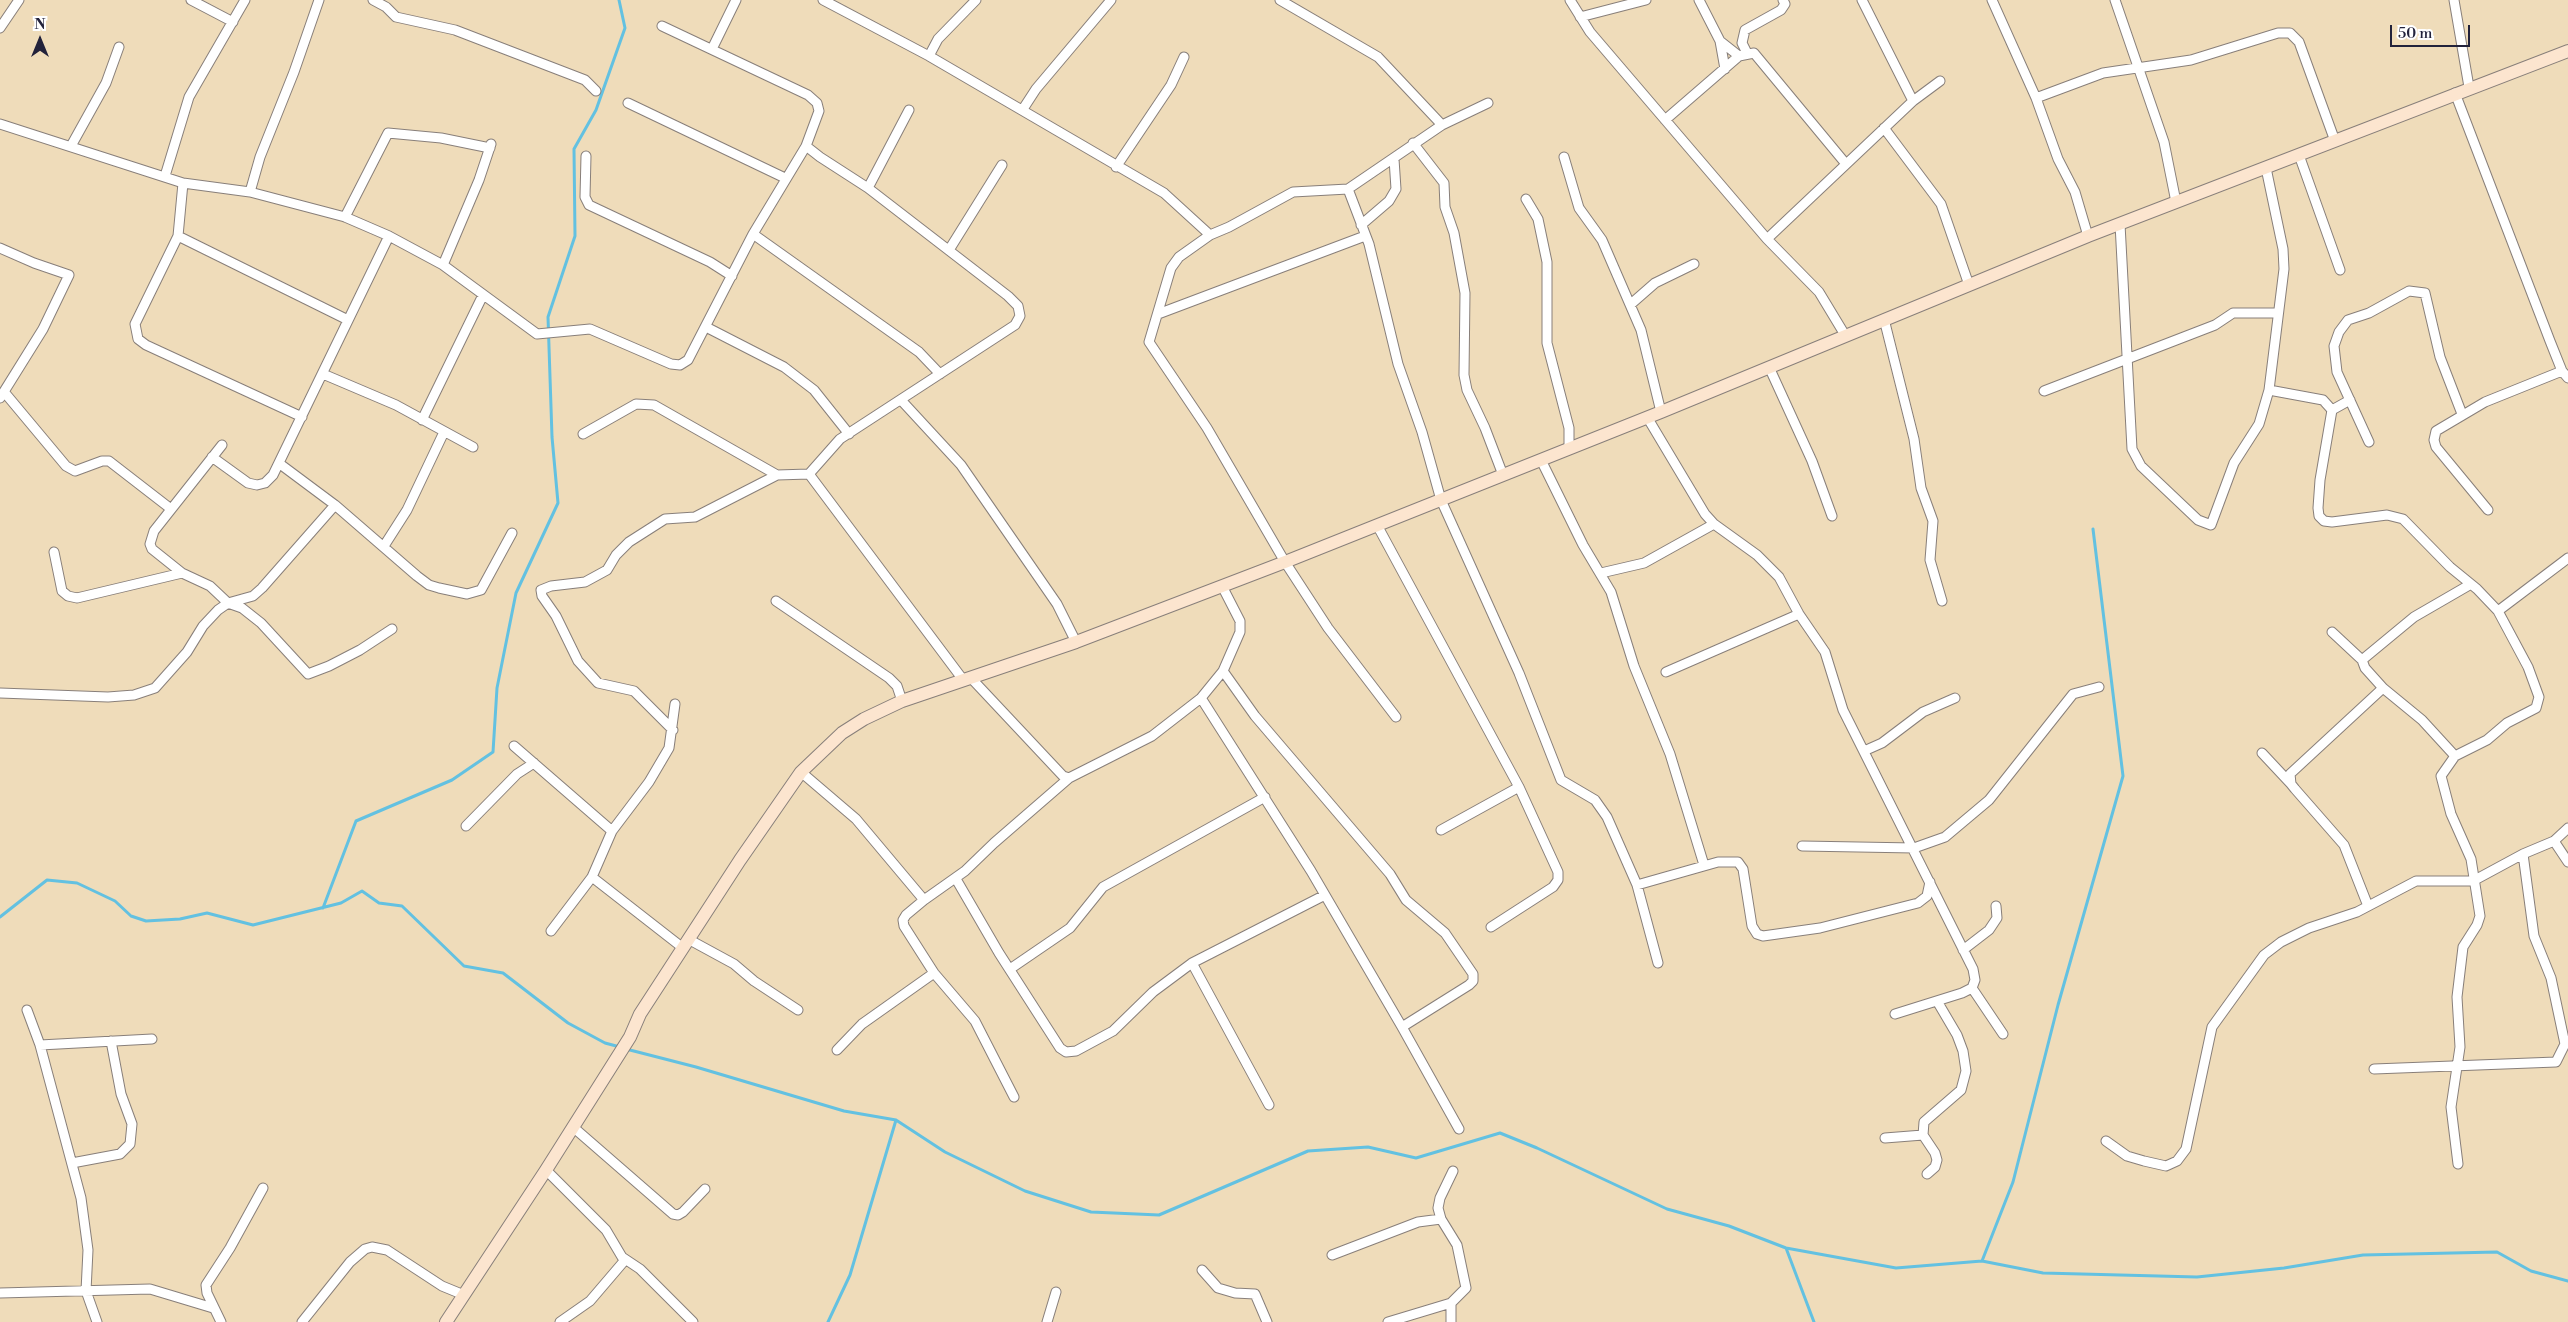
<!DOCTYPE html>
<style>
body{margin:0}
#map{position:relative;width:2568px;height:1322px;overflow:hidden;background:#efdcba;font-family:"Libre Bodoni",serif}
canvas{display:block}
.north{position:absolute;left:15px;top:15px;width:50px;height:50px;-webkit-text-stroke:4px #fff;paint-order:stroke;rotate:0deg;font-size:14px;font-weight:700;line-height:20px;text-align:center;color:#22223b}
.north::after{content:'';display:block;margin:auto;width:18px;height:22px;background:#22223b;clip-path:polygon(50% 0,100% 100%,50% 72%,0 100%)}
.scale{position:absolute;left:2390px;top:25px;width:80px;height:22px;box-sizing:border-box;border:2px solid #22223b;border-top:0;padding-left:6px;font-size:15px;line-height:18px;white-space:nowrap;color:#22223b;-webkit-text-stroke:4px #fff;paint-order:stroke}
</style>
<div id="map">
<canvas width="2568" height="1322"></canvas>
<div class="north">N</div>
<div class="scale">50 m</div>
</div>
<script>
const ctx = document.querySelector('canvas').getContext('2d');
ctx.lineJoin = 'round';
function poly(rows) {
  const path = new Path2D();
  for (const r of rows) {
    path.moveTo(r[0], r[1]);
    for (let i = 2; i < r.length; i += 2) path.lineTo(r[i], r[i + 1]);
  }
  return path;
}
function stroke(path, color, width, dash) {
  ctx.strokeStyle = color;
  ctx.lineWidth = width;
  ctx.lineCap = dash ? 'butt' : 'round';
  ctx.setLineDash(dash || []);
  ctx.stroke(path);
}
const stream = poly([
 [323,908,356,821,452,780,493,752,497,688,516,593,558,503,552,437,548,317,575,236,574,149,596,110,625,28,619,0],
 [0,917,47,880,77,883,115,901,131,916,146,921,180,919,207,913,253,925,341,903,362,891,379,903,402,906,464,966,503,973,568,1023,605,1043,620,1047],
 [626,1049,696,1067,844,1111,896,1120,945,1152,1025,1191,1091,1212,1159,1215,1308,1151,1368,1147,1416,1158,1500,1133,1537,1148,1667,1209,1729,1226,1786,1248,1896,1268,1982,1261,2043,1273,2197,1277,2284,1268,2363,1255,2497,1252,2531,1271,2568,1281],
 [1786,1248,1814,1322],
 [1982,1261,2013,1182,2058,1005,2123,776,2093,529],
 [828,1322,850,1275,896,1120]
]);
const minor = poly([
 [191,0,233,22],
 [373,0,386,7,396,17,455,30,585,80,596,91],
 [823,0,929,56,1164,193,1210,235],
 [1280,0,1378,57,1442,125],
 [1570,0,1590,32,1767,239,1819,292,1845,335],
 [1699,0,1720,41,1725,69],
 [1862,0,1913,101],
 [1992,0,2036,98,2058,159,2075,192,2088,236],
 [2115,0,2164,142,2176,202],
 [2454,0,2469,87],
 [1580,17,1646,0],
 [0,28,19,0],
 [1720,41,1739,56],
 [712,49,736,0],
 [1747,53,1742,43,1745,30,1781,10,1785,4,1783,0],
 [929,56,938,39,976,0],
 [2455,93,2550,341,2562,371,2568,378],
 [2036,98,2103,73,2191,60,2278,33,2290,33,2299,42,2335,141],
 [628,103,785,178],
 [1023,109,1036,89,1111,0],
 [1665,120,1739,56,1754,53,1846,164],
 [0,124,183,183,250,192,345,217,389,236,443,265,537,334,590,329,671,364,680,365,688,360,753,234,806,146,819,111,817,103,808,95,662,26],
 [1884,128,1941,204,1969,285],
 [1413,143,1444,183,1445,207,1454,233,1465,293,1464,375,1467,390,1485,428,1503,475],
 [71,146,106,83,119,47],
 [2299,155,2340,270],
 [586,156,585,197,589,205,710,262,732,276],
 [1564,157,1579,208,1602,240,1641,330,1661,412],
 [1116,167,1171,85,1184,57],
 [165,176,189,97,245,0],
 [183,183,178,236,135,324,138,339,146,345,302,417],
 [868,188,909,110],
 [1348,189,1369,244,1398,364,1422,432,1441,500,1519,673,1561,780,1595,800,1607,817,1637,885,1658,963],
 [250,192,260,157,294,72,319,0],
 [1526,199,1538,219,1547,262,1547,343,1569,428,1569,449],
 [345,217,388,133,441,138,490,148],
 [2120,224,2132,449,2141,466,2198,520,2211,525,2234,463,2259,424,2269,390,2284,269,2283,249,2266,168],
 [1361,225,1389,201,1396,189,1394,159],
 [753,234,919,352,940,374],
 [178,236,348,320],
 [1767,239,1913,101,1940,81],
 [0,248,34,263,69,275,43,329,0,398],
 [949,250,1002,165],
 [443,265,479,180,491,144],
 [1631,304,1655,283,1694,264],
 [1158,314,1365,236],
 [1884,319,1914,439,1921,488,1933,521,1930,560,1942,601],
 [706,327,784,367,814,390,849,434],
 [1769,367,1812,461,1832,516],
 [323,374,396,405,473,447],
 [2269,390,2323,400,2332,410,2320,480,2318,508,2319,516,2324,521,2332,522,2387,515,2403,519,2450,567,2477,589,2498,611,2528,667,2539,697,2536,708,2507,723,2487,740,2455,756,2441,776,2451,814,2471,859,2480,916,2477,925,2463,947,2457,997,2460,1047,2451,1107,2458,1164],
 [2044,391,2215,325,2233,313,2277,313],
 [5,393,66,466,75,471,102,461,109,461,171,509],
 [901,400,961,465,1057,604,1076,642],
 [2332,410,2350,400],
 [1647,417,1705,514,1714,524,1757,555,1779,577,1799,614,1825,652,1843,710,1973,969,1975,980,1972,988,1962,993,1895,1014],
 [422,420,483,295],
 [583,434,636,404,654,405,777,475],
 [2369,442,2337,372,2334,346,2339,332,2348,320,2369,313,2409,291,2425,293,2440,357,2462,414],
 [222,445,154,531,150,544,152,549,182,573,210,586,228,603,242,608,261,623,308,674,329,666,360,650,392,629],
 [212,457,248,483,257,485,265,483,273,475,389,236],
 [1541,460,1583,545,1611,592,1634,666,1670,754,1704,865],
 [280,464,335,505,417,576,429,585,439,588,467,594,481,590,512,533],
 [809,474,964,681],
 [2488,510,2436,447,2434,440,2436,431,2485,402,2562,371],
 [1377,525,1519,787,1558,872,1558,880,1553,887,1491,927],
 [384,546,407,510,444,432],
 [54,552,62,591,68,596,77,598,182,573],
 [1601,573,1644,563,1714,524],
 [776,601,889,678,897,686,902,701],
 [2498,611,2568,558],
 [2332,632,2362,660],
 [1223,671,1255,716,1390,874,1406,900,1445,933,1473,974,1473,981,1469,985,1402,1027],
 [1666,672,1799,614],
 [971,678,1063,776,1069,778],
 [0,693,108,697,134,695,155,688,187,652,203,626,218,610,228,603,253,596,262,588,335,505],
 [1201,698,1311,871,1402,1027,1459,1129],
 [1396,717,1328,628,1285,562,1207,428,1149,342,1171,268,1179,257,1210,235,1229,227,1293,192,1348,189,1442,125,1488,103],
 [673,730,634,691,598,683,578,661,556,616,542,596,541,590,551,586,585,582,607,570,616,555,629,542,665,519,695,517,777,475,809,474,840,439,1015,325,1020,316,1018,306,1008,296,868,188,820,157,806,146],
 [514,746,612,831],
 [1864,751,1882,743,1923,712,1955,698],
 [2262,753,2291,784],
 [2455,756,2422,720,2383,688,2365,668,2362,660,2414,617,2471,584],
 [801,772,856,819,924,900],
 [466,826,517,774,534,763],
 [2568,828,2554,841,2568,862],
 [1441,830,1519,787],
 [1802,846,1914,848,1945,837,1989,800,2073,694,2099,687],
 [592,877,683,948],
 [956,879,999,953,1060,1048,1066,1052,1076,1051,1113,1031,1153,992,1192,963,1323,896],
 [1637,885,1718,862,1738,862,1743,869,1752,926,1757,934,1763,936,1820,928,1918,903,1927,896,1930,882],
 [2368,906,2344,845,2295,789,2291,784,2290,774,2383,688],
 [551,931,592,877,612,831,649,782,669,748,675,704],
 [688,939,734,964,754,981,798,1010],
 [1963,950,1989,930,1997,918,1996,906],
 [1192,963,1269,1105],
 [1010,969,1070,928,1103,887,1265,797],
 [1972,988,2003,1034],
 [27,1010,40,1045,81,1198,88,1250,86,1291,97,1322],
 [40,1045,152,1039],
 [837,1050,862,1024,934,973],
 [2374,1069,2556,1062,2565,1044,2551,978,2534,936,2523,854],
 [1014,1097,975,1021,934,973,904,926,903,920,906,915,924,900,965,871,994,843,1069,778,1152,736,1201,698,1223,671,1240,632,1240,621,1222,586],
 [573,1127,673,1214,678,1215,683,1212,705,1189],
 [1885,1138,1923,1135],
 [2106,1141,2127,1156,2144,1161,2166,1166,2177,1161,2186,1149,2212,1027,2264,955,2281,942,2309,928,2357,912,2416,881,2473,881,2523,854,2554,841],
 [72,1163,120,1154,130,1144,132,1124,121,1094,111,1041],
 [546,1170,606,1230,622,1257,640,1269,693,1322],
 [1927,1174,1935,1167,1937,1160,1935,1153,1923,1135,1924,1122,1961,1090,1966,1071,1963,1051,1957,1035,1937,1001],
 [1332,1255,1418,1222,1441,1219],
 [1202,1270,1218,1288,1235,1293,1255,1294,1267,1322],
 [0,1293,150,1289,213,1308],
 [221,1322,207,1293,206,1285,230,1248,263,1188],
 [302,1322,350,1262,365,1249,372,1247,387,1250,442,1286,464,1295],
 [560,1322,590,1301,625,1260],
 [1047,1322,1056,1292],
 [1388,1322,1451,1303,1466,1288,1457,1245,1441,1219,1438,1208,1440,1198,1453,1171],
 [1451,1322,1451,1303]
]);
const secondary = poly([
 [446,1322,546,1170,630,1037,640,1014,740,860,801,772,842,733,864,719,902,701,1076,642,1285,562,1661,412,2088,236,2568,51]
]);
stroke(stream, '#63c1e1', 3);
stroke(minor, '#887f7a', 11);
stroke(secondary, '#887f7a', 14);
stroke(minor, '#fff', 9);
stroke(secondary, '#fce5cf', 12);
</script>
